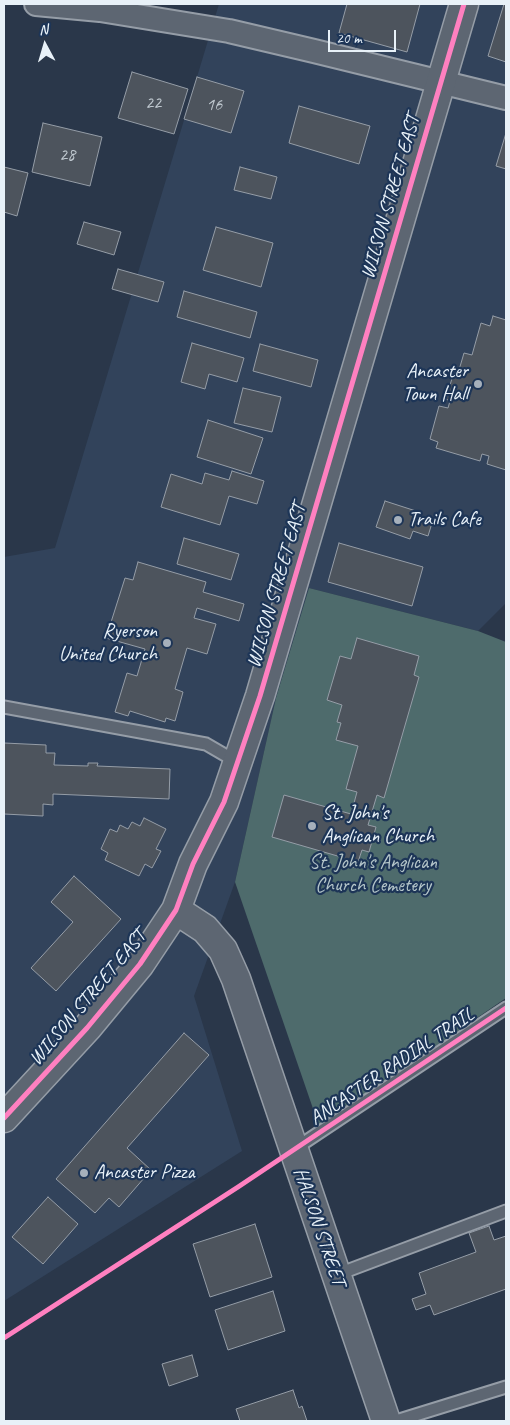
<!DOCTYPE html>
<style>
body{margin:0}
#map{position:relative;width:510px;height:1425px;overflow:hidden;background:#2a374a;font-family:Caveat,sans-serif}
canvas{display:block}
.frame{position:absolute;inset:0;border:5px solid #e8f1f8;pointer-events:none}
.north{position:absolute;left:20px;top:20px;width:50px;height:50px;-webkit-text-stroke:4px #1d3557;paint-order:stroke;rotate:354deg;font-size:14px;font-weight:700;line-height:20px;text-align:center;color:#e8f1f8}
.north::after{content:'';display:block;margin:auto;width:18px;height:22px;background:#e8f1f8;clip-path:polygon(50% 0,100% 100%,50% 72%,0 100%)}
.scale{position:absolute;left:328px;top:30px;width:68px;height:22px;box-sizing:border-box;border:2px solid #e8f1f8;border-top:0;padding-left:6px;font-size:15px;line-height:18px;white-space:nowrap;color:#e8f1f8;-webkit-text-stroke:4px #1d3557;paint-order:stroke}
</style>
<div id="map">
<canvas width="510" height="1425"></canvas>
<div class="frame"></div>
<div class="north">N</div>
<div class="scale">20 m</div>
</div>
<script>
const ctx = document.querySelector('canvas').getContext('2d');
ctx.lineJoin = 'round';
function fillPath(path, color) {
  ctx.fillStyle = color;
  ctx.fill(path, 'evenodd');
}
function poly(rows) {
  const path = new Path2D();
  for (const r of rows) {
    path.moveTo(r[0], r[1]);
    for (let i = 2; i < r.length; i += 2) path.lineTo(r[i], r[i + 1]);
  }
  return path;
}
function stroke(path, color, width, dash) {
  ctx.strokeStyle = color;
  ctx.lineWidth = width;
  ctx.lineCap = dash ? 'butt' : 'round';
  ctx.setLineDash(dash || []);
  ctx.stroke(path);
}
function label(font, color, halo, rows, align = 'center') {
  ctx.font = font + ' Caveat,sans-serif';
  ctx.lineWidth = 4.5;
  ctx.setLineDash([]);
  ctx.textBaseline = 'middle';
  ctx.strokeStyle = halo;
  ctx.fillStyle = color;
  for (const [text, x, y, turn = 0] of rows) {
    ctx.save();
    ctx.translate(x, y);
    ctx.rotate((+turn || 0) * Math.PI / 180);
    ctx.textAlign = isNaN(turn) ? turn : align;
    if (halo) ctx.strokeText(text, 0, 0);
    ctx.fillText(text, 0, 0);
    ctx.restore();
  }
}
const built = poly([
 [219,4,506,4,506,603,478,631,309,588,276,698,235,882,194,996,242,1151,4,1301,4,557,55,548]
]);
const green = poly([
 [309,588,478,631,506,642,506,998,319,1126,235,882,276,698]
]);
const building = poly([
 [347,4,420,4,407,52,339,33,347,4],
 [504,4,506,4,506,62,488,56,504,4],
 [132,72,188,89,174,134,118,118,132,72],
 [197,77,244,91,231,133,184,119,197,77],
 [299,106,370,126,359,164,289,143,299,106],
 [43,123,102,137,90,186,32,172,43,123],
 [506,133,506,169,496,166,506,133],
 [4,167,28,173,17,216,4,212,4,167],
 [240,167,277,177,271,199,234,190,240,167],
 [84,222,121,232,114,255,77,244,84,222],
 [216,227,273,243,261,287,203,270,216,227],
 [118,269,164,282,158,302,112,289,118,269],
 [184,291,257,312,250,338,177,317,184,291],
 [493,316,506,320,506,470,487,464,489,456,482,454,480,461,436,448,438,442,430,439,439,406,448,408,450,401,446,399,455,368,459,370,464,353,472,355,481,323,490,326,493,316],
 [192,343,244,358,237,382,209,374,205,389,181,382,192,343],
 [260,344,318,360,311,387,253,371,260,344],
 [243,388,281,397,272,432,234,423,243,388],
 [208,420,263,438,251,474,197,457,208,420],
 [232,471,264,481,257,504,229,496,220,525,161,507,171,474,202,484,205,473,229,480,232,471],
 [385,501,419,512,416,518,432,523,428,536,413,531,410,539,376,527,385,501],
 [184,538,239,554,231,580,177,564,184,538],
 [339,543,423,567,412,606,328,582,339,543],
 [138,562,206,582,203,592,244,604,239,621,197,608,194,618,216,624,207,654,187,648,175,689,183,692,175,721,166,718,165,722,130,711,128,716,115,712,127,673,137,676,145,649,106,638,125,578,133,580,138,562],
 [357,638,419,656,414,675,419,677,384,798,377,795,368,825,376,827,369,852,362,850,356,868,340,863,341,857,272,837,284,795,351,814,357,792,346,789,358,746,336,740,341,723,337,722,342,705,327,700,340,656,351,659,357,638],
 [4,743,46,745,46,753,55,753,54,765,88,766,88,763,98,763,97,766,170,769,169,799,53,794,53,805,43,804,43,816,4,814,4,743],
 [144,818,166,829,156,849,161,851,152,868,145,864,139,876,105,860,108,853,101,849,110,829,117,832,120,825,128,829,132,822,140,826,144,818],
 [74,876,121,919,56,991,31,968,73,922,51,902,74,876],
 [184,1033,209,1055,127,1148,151,1170,119,1207,109,1198,95,1213,56,1179,184,1033],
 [48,1197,78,1224,43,1264,12,1237,48,1197],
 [255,1224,272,1277,210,1297,193,1244,255,1224],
 [489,1226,494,1240,506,1236,506,1289,434,1315,430,1305,416,1310,412,1299,426,1294,419,1273,476,1252,469,1233,489,1226],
 [273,1291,285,1331,228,1350,215,1310,273,1291],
 [192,1355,198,1376,169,1386,162,1364,192,1355],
 [293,1390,299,1408,302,1406,307,1421,240,1421,236,1409,293,1390]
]);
const lane = poly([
 [4,707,206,744,237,762],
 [293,1150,506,1008],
 [336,1275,506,1211],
 [396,1421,506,1387]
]);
const street = poly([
 [36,4,100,10,229,31,314,51,506,98]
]);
const secondary = poly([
 [176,910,205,929,223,950,236,979,386,1421],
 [4,1118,87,1028,140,964,176,910,193,864,224,802,260,696,464,4]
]);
const cycleway = poly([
 [4,1118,87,1028,140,964,176,910,193,864,224,802,260,696,464,4],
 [4,1338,238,1187,506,1008]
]);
const markers = [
 [478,384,5,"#a6b0bb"],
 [398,520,5,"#a6b0bb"],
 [167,643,5,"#a6b0bb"],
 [312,826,5,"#a6b0bb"],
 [84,1173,5,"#a6b0bb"]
];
const numberNames = [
 ["22",153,103],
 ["16",214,105],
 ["28",67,155]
];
const streetNames = [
 ["WILSON STREET EAST",391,197,-74],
 ["WILSON STREET EAST",277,586,-74],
 ["WILSON STREET EAST",88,998,-50],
 ["ANCASTER RADIAL TRAIL",392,1067,-34],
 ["HALSON STREET",319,1227,71]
];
const poiNames = [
 ["Ancaster",468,372,"right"],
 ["Town Hall",468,395,"right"],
 ["Trails Cafe",408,520],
 ["Ryerson",157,632,"right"],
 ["United Church",157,655,"right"],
 ["St. John's",322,814],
 ["Anglican Church",322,837],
 ["Ancaster Pizza",94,1173]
];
const parkNames = [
 ["St. John's Anglican",373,863],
 ["Church Cemetery",373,886]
];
fillPath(built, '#32435b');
fillPath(green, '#4e6b6c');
fillPath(building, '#4d545d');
stroke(building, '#959da7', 1);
stroke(lane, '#959da7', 15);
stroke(street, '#959da7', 26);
stroke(secondary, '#959da7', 31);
stroke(lane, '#5d6672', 11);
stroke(street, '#5d6672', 22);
stroke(secondary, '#5d6672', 28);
stroke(cycleway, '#ff80c0', 5);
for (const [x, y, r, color] of markers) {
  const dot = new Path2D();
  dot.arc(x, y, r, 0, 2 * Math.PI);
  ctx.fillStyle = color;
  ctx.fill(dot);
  stroke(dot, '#1d3557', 2);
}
label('18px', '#c1cad1', null, numberNames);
label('20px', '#e8f1f8', '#1d3557', streetNames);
label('20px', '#e8f1f8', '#1d3557', poiNames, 'left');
label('20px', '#b4c5c9', '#1d3557', parkNames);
</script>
